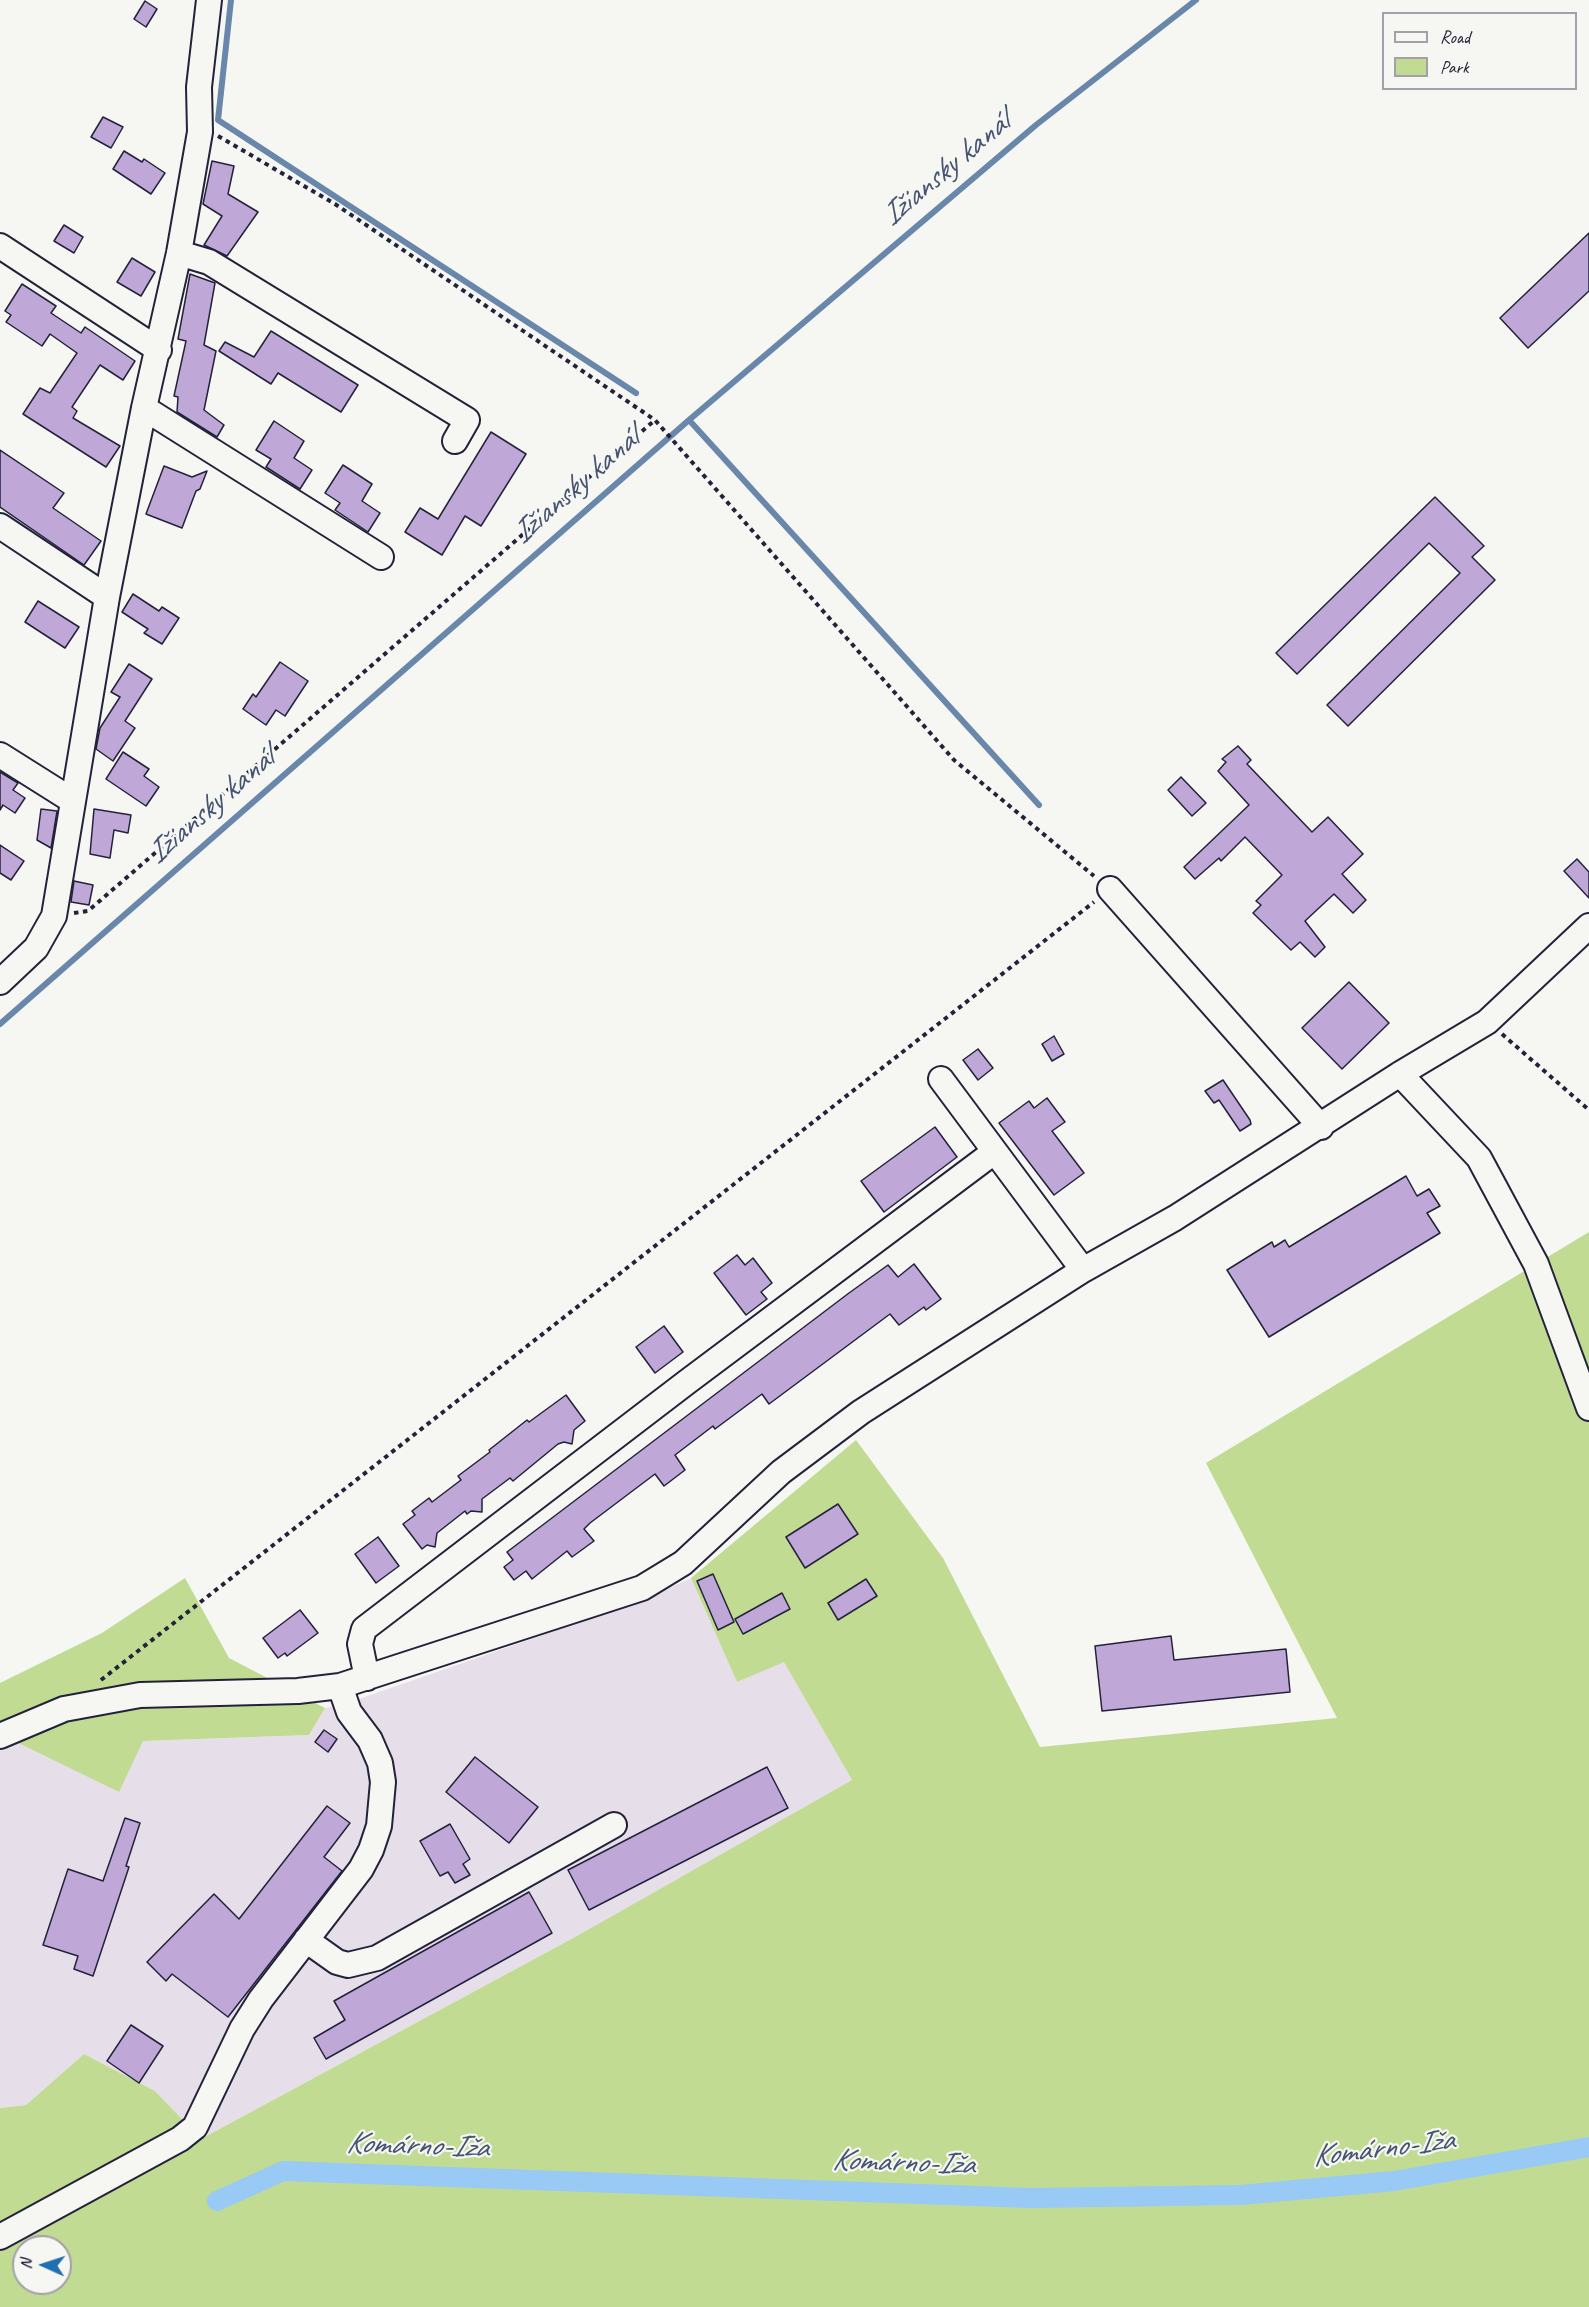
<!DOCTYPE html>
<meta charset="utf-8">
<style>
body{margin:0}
#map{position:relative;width:1589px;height:2307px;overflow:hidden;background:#f6f6f2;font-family:Caveat,sans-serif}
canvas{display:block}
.legend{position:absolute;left:1382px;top:12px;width:195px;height:78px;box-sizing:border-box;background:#f6f6f2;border:2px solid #a1a1a9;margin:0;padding:8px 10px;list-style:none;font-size:18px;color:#22223b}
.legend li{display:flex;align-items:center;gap:12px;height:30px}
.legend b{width:30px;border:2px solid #a1a1a9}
.north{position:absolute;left:12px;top:2235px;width:60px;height:60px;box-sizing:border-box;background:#f6f6f2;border:2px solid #a1a1a9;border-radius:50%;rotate:273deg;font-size:16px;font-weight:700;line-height:24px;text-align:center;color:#22223b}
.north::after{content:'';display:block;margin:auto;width:21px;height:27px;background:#1f6fb2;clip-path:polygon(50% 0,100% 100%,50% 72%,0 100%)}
</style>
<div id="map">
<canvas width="1589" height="2307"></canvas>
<ul class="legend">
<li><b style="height:8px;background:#f6f6f2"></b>Road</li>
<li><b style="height:16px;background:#c1db92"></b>Park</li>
</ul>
<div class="north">N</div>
</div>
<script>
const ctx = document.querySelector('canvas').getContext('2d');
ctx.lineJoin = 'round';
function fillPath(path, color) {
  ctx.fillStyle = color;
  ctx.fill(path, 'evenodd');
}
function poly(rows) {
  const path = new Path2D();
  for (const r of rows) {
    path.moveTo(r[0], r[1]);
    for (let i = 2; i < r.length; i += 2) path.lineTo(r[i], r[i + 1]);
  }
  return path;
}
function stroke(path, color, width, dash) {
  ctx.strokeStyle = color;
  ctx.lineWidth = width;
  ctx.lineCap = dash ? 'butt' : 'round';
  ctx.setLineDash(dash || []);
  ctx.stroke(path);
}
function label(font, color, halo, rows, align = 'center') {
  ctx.font = font + ' Caveat,sans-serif';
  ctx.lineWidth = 4.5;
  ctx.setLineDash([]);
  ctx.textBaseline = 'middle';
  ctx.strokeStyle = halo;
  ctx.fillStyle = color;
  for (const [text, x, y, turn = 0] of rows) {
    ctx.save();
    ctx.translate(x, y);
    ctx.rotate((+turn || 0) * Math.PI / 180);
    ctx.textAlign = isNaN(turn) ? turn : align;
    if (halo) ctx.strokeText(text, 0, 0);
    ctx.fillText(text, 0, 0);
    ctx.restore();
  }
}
const built = poly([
 [691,1578,737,1682,784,1661,852,1780,575,1937,201,2139,155,2091,84,2054,26,2105,0,2108,0,1734,143,1741,309,1735,325,1708,353,1701,644,1600]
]);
const green = poly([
 [1589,1232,1589,2307,0,2307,0,2108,26,2105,84,2054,155,2091,201,2139,575,1937,852,1780,784,1662,737,1682,691,1578,856,1440,943,1558,1040,1747,1337,1718,1206,1463],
 [24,2247,60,2247,60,2283,24,2283],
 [185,1578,229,1658,325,1708,309,1735,143,1741,119,1792,0,1734,0,1683,102,1633]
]);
const stream = poly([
 [231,0,218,120,636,393],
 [689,420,1039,805],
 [0,1024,689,420,1036,125,1196,0]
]);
const canal = poly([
 [217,2201,283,2171,1030,2198,1240,2195,1394,2181,1589,2147]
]);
const building = poly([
 [145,1,157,9,146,27,134,19,145,1],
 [103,117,123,127,111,148,91,137,103,117],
 [124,151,142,162,144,159,165,173,151,194,113,169,124,151],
 [212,161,234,166,228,194,258,212,227,256,204,245,222,216,203,204,212,161],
 [64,225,83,237,74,253,54,241,64,225],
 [1589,233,1589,291,1528,348,1500,318,1589,233],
 [132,258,155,272,141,296,117,282,132,258],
 [190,274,215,283,204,345,216,351,204,410,224,425,217,437,177,412,178,397,174,396,186,341,178,339,190,274],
 [22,284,56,306,51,313,81,333,85,327,135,361,123,380,100,365,72,407,77,411,73,418,120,446,106,467,23,414,40,388,50,393,77,353,50,334,42,346,6,322,11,315,5,311,22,284],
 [271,331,358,385,341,412,278,373,271,384,219,351,225,342,254,357,271,331],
 [274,421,304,441,294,458,312,470,300,489,266,467,271,459,256,450,274,421],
 [491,432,526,454,481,526,465,516,442,555,405,532,420,508,438,519,491,432],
 [0,450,64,493,53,508,101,541,84,565,0,507,0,450],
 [343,465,372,484,362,501,380,513,368,532,335,510,340,503,325,493,343,465],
 [164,466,192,477,207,471,200,489,196,491,182,528,146,514,164,466],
 [1435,497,1484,546,1472,557,1495,580,1348,726,1327,705,1460,573,1429,543,1297,674,1276,653,1435,497],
 [133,594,159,611,162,607,179,618,162,644,144,633,148,629,122,612,133,594],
 [38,601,79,627,65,648,25,622,38,601],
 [280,662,308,681,285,716,276,710,266,725,243,709,253,694,256,697,280,662],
 [129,664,152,679,125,721,135,728,113,761,96,749,100,728,120,697,111,692,129,664],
 [1238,746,1251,760,1247,764,1312,832,1328,817,1363,854,1342,874,1366,900,1353,913,1334,894,1305,921,1325,947,1315,957,1300,942,1291,950,1253,913,1261,905,1256,901,1282,875,1245,837,1221,861,1219,858,1195,879,1184,867,1249,805,1218,771,1226,762,1222,759,1238,746],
 [123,752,149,769,144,776,159,787,146,806,106,779,123,752],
 [0,772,18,783,13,790,25,798,15,813,3,805,0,810,0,772],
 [1181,777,1206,803,1192,816,1168,790,1181,777],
 [41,809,57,811,51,848,37,840,41,809],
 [94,809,131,815,128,833,114,830,110,858,90,854,94,809],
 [0,845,24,861,11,880,0,873,0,845],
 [1577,859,1589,872,1589,898,1564,871,1577,859],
 [74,881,93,885,89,905,71,902,74,881],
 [1349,982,1389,1023,1342,1069,1302,1028,1349,982],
 [1054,1036,1064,1054,1052,1061,1042,1044,1054,1036],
 [978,1049,993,1068,978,1080,963,1060,978,1049],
 [1223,1080,1250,1120,1251,1124,1240,1131,1219,1100,1214,1103,1205,1091,1223,1080],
 [1047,1098,1065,1122,1052,1131,1084,1173,1054,1195,999,1123,1029,1101,1034,1108,1047,1098],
 [935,1127,957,1157,884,1212,861,1181,935,1127],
 [1406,1176,1417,1196,1429,1189,1440,1206,1427,1213,1440,1233,1269,1337,1227,1270,1272,1242,1274,1247,1285,1240,1289,1247,1406,1176],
 [737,1255,745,1265,753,1258,772,1283,761,1292,767,1299,746,1315,714,1273,737,1255],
 [914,1264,941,1299,926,1310,924,1307,899,1325,890,1314,769,1404,762,1394,715,1429,713,1426,675,1455,685,1470,664,1486,655,1474,590,1523,584,1529,594,1541,572,1557,567,1551,532,1579,526,1571,514,1580,504,1567,513,1560,507,1552,849,1293,888,1265,898,1277,914,1264],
 [664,1326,683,1352,655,1373,636,1347,664,1326],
 [566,1395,585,1421,574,1430,572,1444,564,1442,558,1444,513,1481,510,1478,482,1499,482,1512,471,1511,467,1514,465,1511,437,1533,435,1547,427,1545,422,1549,403,1524,415,1515,412,1511,429,1498,432,1502,461,1480,458,1476,490,1452,489,1450,527,1420,529,1422,566,1395],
 [838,1504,858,1534,805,1568,786,1537,838,1504],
 [378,1537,399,1566,376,1583,355,1554,378,1537],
 [713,1574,734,1622,718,1630,697,1581,713,1574],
 [866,1579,877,1596,838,1620,828,1603,866,1579],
 [782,1593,790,1609,743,1634,735,1619,782,1593],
 [300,1610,318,1633,287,1656,285,1653,278,1658,263,1638,300,1610],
 [1171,1636,1174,1660,1286,1649,1290,1692,1102,1711,1095,1646,1171,1636],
 [324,1730,337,1739,328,1752,315,1742,324,1730],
 [475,1757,538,1807,509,1843,446,1792,475,1757],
 [767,1767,788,1808,589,1910,568,1870,767,1767],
 [327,1806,350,1823,324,1857,342,1871,228,2017,172,1974,166,1981,147,1962,214,1894,239,1919,327,1806],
 [125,1818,140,1823,126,1866,129,1867,93,1976,74,1969,78,1956,43,1945,68,1869,103,1881,125,1818],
 [450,1824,470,1859,463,1864,470,1875,455,1883,448,1872,440,1876,420,1841,450,1824],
 [529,1892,552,1933,326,2059,314,2038,345,2020,334,2001,529,1892],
 [131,2025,163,2046,139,2083,107,2061,131,2025]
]);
const path = poly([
 [218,136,335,204,655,420,954,760,1094,876],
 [74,913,88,911,655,420],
 [1502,1034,1589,1110],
 [101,1680,1094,902]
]);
const minor = poly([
 [0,246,159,350],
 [179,253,209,262,467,420,455,441],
 [144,408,381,557],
 [0,526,107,597],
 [0,755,73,801],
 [1110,889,1321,1127],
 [0,982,36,948,54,916,107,597,144,408,179,253,200,132,199,87,209,0],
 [1400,1074,1479,1158,1536,1264,1589,1408],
 [941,1079,1083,1270],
 [367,1678,360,1644,364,1629,687,1382,994,1152],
 [0,1736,64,1709,140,1695,298,1691,340,1686,642,1588,683,1563,781,1472,861,1412,1083,1270,1175,1218,1400,1074,1487,1022,1589,926],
 [306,1940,337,1962,348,1965,377,1958,614,1825],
 [0,2237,180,2139,195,2127,242,2029,261,1999,361,1869,371,1850,379,1826,383,1782,380,1763,370,1740,349,1712,340,1686]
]);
const waterNames = [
 ["Ižiansky kanál",946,170,-40],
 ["Ižiansky kanál",576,487,-41],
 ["Ižiansky kanál",211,807,-41],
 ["Komárno-Iža",417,2146,2],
 ["Komárno-Iža",1383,2149,-7],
 ["Komárno-Iža",903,2163,2]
];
fillPath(built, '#e6dfea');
fillPath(green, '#c1db92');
stroke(stream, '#6986ab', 6);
stroke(canal, '#99c9f5', 20);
fillPath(building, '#bfa8d7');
stroke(building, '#22223b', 1.5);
stroke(minor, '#22223b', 28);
stroke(path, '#22223b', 4, [4.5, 4.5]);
stroke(minor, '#f6f6f2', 24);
label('italic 32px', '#465473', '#f6f6f2', waterNames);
</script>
